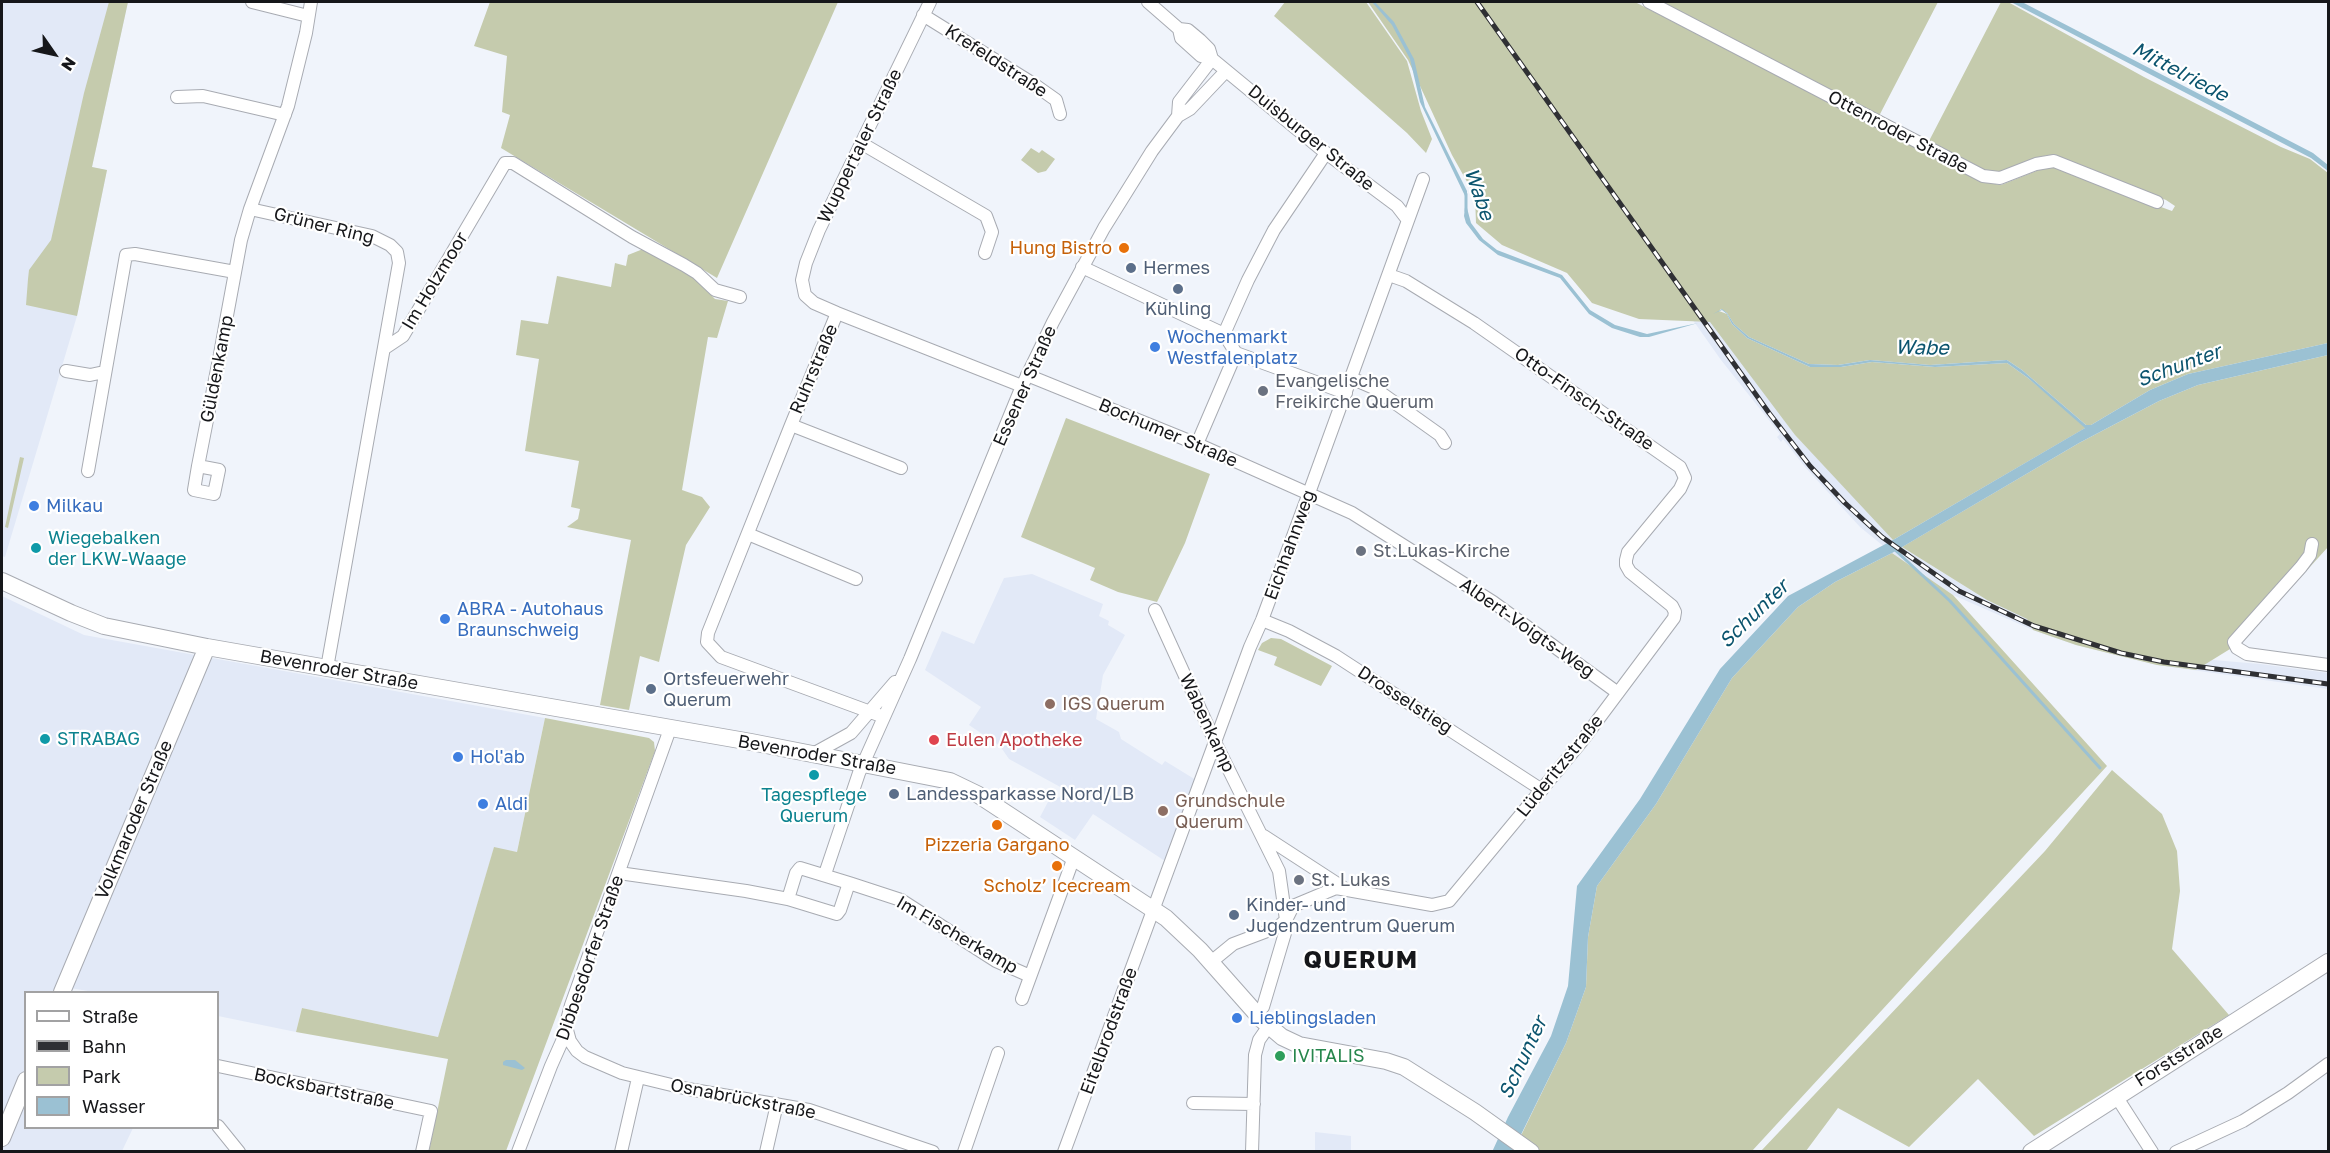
<!DOCTYPE html>
<meta charset="utf-8">
<style>
body{margin:0}
#map{position:relative;width:2330px;height:1153px;overflow:hidden;background:#f0f4fb;font-family:"Golos Text",sans-serif}
canvas{display:block}
.frame{position:absolute;inset:0;border:3px solid #16171a;pointer-events:none}
.legend{position:absolute;left:24px;top:991px;width:195px;height:138px;box-sizing:border-box;background:#fff;border:2px solid #a2a2a3;margin:0;padding:8px 10px;list-style:none;font-size:18px;color:#16171a}
.legend li{display:flex;align-items:center;gap:12px;height:30px}
.legend b{width:30px;border:2px solid #a2a2a3}
.north{position:absolute;left:24px;top:24px;width:60px;height:60px;-webkit-text-stroke:4px #fff;paint-order:stroke;rotate:124deg;font-size:16px;font-weight:700;line-height:24px;text-align:center;color:#16171a}
.north::after{content:'';display:block;margin:auto;width:21px;height:27px;background:#16171a;clip-path:polygon(50% 0,100% 100%,50% 72%,0 100%)}
</style>
<div id="map">
<canvas width="2330" height="1153"></canvas>
<div class="frame"></div>
<ul class="legend">
<li><b style="height:8px;background:#fff"></b>Straße</li>
<li><b style="height:8px;background:#2f3034"></b>Bahn</li>
<li><b style="height:16px;background:#c5cbad"></b>Park</li>
<li><b style="height:16px;background:#9bc1d3"></b>Wasser</li>
</ul>
<div class="north">N</div>
</div>
<script>
const ctx = document.querySelector('canvas').getContext('2d');
ctx.lineJoin = 'round';
function fillPath(path, color) {
  ctx.fillStyle = color;
  ctx.fill(path, 'evenodd');
}
function poly(rows) {
  const path = new Path2D();
  for (const r of rows) {
    path.moveTo(r[0], r[1]);
    for (let i = 2; i < r.length; i += 2) path.lineTo(r[i], r[i + 1]);
  }
  return path;
}
function stroke(path, color, width, dash) {
  ctx.strokeStyle = color;
  ctx.lineWidth = width;
  ctx.lineCap = dash ? 'butt' : 'round';
  ctx.setLineDash(dash || []);
  ctx.stroke(path);
}
function label(font, color, halo, rows, align = 'center') {
  ctx.font = font + ' "Golos Text",sans-serif';
  ctx.lineWidth = 4.5;
  ctx.setLineDash([]);
  ctx.textBaseline = 'middle';
  ctx.strokeStyle = halo;
  ctx.fillStyle = color;
  for (const [text, x, y, turn = 0] of rows) {
    ctx.save();
    ctx.translate(x, y);
    ctx.rotate((+turn || 0) * Math.PI / 180);
    ctx.textAlign = isNaN(turn) ? turn : align;
    if (halo) ctx.strokeText(text, 0, 0);
    ctx.fillText(text, 0, 0);
    ctx.restore();
  }
}
const built = poly([
 [2,2,128,2,92,167,107,170,77,316,5,557,2,556],
 [1486,2,1795,435,1902,547,1987,600,2167,656,2260,664,2328,673,2328,689,2157,665,2076,645,2033,630,1953,595,1892,553,1860,527,1805,467,1783,439,1781,442,1777,437,1780,434,1721,360,1545,110],
 [1032,574,1103,604,1099,616,1109,621,1108,625,1125,635,1103,675,1096,719,1119,732,1121,739,1162,765,1165,761,1196,780,1165,861,1093,814,1075,840,1040,817,1049,800,1060,797,1064,789,1009,759,1000,746,969,725,981,707,925,670,942,631,974,644,1004,578],
 [2,596,84,635,545,718,517,852,494,848,438,1037,302,1008,296,1032,218,1016,218,992,94,992,70,988,68,992,26,992,26,1128,133,1128,122,1151,2,1151],
 [1315,1132,1351,1136,1351,1151,1315,1151]
]);
const green = poly([
 [109,2,128,2,92,167,107,170,77,316,26,305,28,279,29,270,51,240,84,93],
 [490,2,838,2,717,278,501,148,510,115,502,112,507,56,474,46],
 [1285,2,1366,2,1407,61,1421,111,1432,139,1426,153,1407,133,1274,16],
 [1368,2,1635,2,1980,181,2001,185,2049,166,2172,211,2175,206,2166,200,2050,155,2034,158,1999,172,1985,171,1929,141,2001,2,2008,2,2144,77,2281,147,2310,159,2328,173,2328,343,2188,374,2150,390,2091,425,2086,425,2022,370,2007,360,1930,365,1870,360,1838,365,1809,364,1749,337,1734,324,1727,313,1721,309,1719,311,1727,314,1732,324,1747,338,1810,367,1841,367,1872,362,1935,367,2007,363,2028,378,2087,427,1893,540,1795,435,1710,322,1639,319,1592,303,1567,273,1502,245,1476,223,1475,196,1452,155,1408,60],
 [1660,2,1938,2,1879,116],
 [1031,148,1039,153,1042,150,1055,159,1046,171,1038,173,1021,160],
 [643,249,688,272,715,299,728,301,717,338,708,337,682,490,702,497,710,507,686,545,659,662,640,656,629,710,600,705,631,540,567,527,578,519,580,509,571,507,579,461,525,451,539,359,516,355,521,320,548,324,557,276,611,287,615,263,626,266,628,255],
 [2328,355,2328,547,2243,641,2196,670,2157,665,2116,655,2076,645,2033,630,2027,619,1987,600,1902,547,2079,443,2159,401,2198,385],
 [1066,418,1210,474,1185,543,1157,602,1118,592,1090,580,1095,568,1021,537],
 [20,457,24,458,8,528,5,527],
 [1892,553,1953,595,2107,766,1752,1151,1513,1152,1566,1043,1586,987,1588,937,1597,886,1656,804,1732,678,1798,607,1835,582],
 [1271,638,1281,639,1332,666,1321,686,1274,665,1277,657,1258,650,1262,643],
 [545,718,649,738,654,742,655,751,506,1151,429,1151,448,1059,296,1032,302,1008,438,1037,494,847,517,852],
 [2112,770,2162,814,2177,851,2180,891,2172,949,2229,1015,2034,1136,1978,1079,1909,1147,1838,1108,1806,1151,1761,1151,2045,851]
]);
const water = poly([
 [1372,2,1375,2,1394,22,1414,59,1425,107,1467,191,1467,208,1471,223,1483,239,1497,250,1562,275,1590,310,1615,325,1647,334,1698,323,1649,337,1640,337,1612,328,1589,314,1560,278,1498,255,1479,240,1466,223,1464,216,1466,198,1420,102,1410,59,1392,25],
 [2011,2,2022,2,2313,153,2328,165,2328,171,2311,158],
 [1722,309,1727,313,1734,324,1749,337,1809,364,1838,365,1870,360,1930,365,2007,360,2022,370,2086,425,2091,425,2150,390,2188,374,2328,343,2328,355,2198,385,2159,401,2079,443,1892,553,1835,582,1798,607,1732,678,1656,804,1597,886,1588,937,1586,987,1566,1043,1513,1151,1492,1152,1508,1117,1551,1036,1568,986,1577,886,1640,799,1720,669,1788,596,1893,540,2085,428,2028,378,2007,363,1935,367,1872,362,1841,367,1810,367,1747,338,1732,324,1727,314,1722,310,1713,314],
 [506,1060,515,1060,525,1068,522,1070,503,1065,503,1062]
]);
const stream = poly([
 [1466,211,1466,194],
 [1894,549,1950,601,2100,768]
]);
const street = poly([
 [252,2,308,16],
 [930,2,819,230,806,263,802,280,805,295,814,303,837,313,1022,386],
 [1148,2,1179,29,1188,30,1200,40,1209,49,1212,59],
 [1649,2,1983,176,2000,178,2036,164,2054,161,2157,202],
 [923,15,1032,83,1056,100,1060,114],
 [1179,29,1181,38,1201,56,1212,59,1326,153,1397,206,1407,219],
 [177,97,203,96,285,115],
 [1178,116,1179,102,1212,59],
 [861,143,986,216,992,232,985,253],
 [250,209,372,236,390,245,397,252,399,263,327,668],
 [1082,267,1224,334,1236,353,1346,393],
 [837,313,791,425,708,633,707,642,721,657,884,717],
 [1224,334,1248,280,1274,230,1326,153],
 [385,348,403,336,505,163,513,163,632,237,684,265,697,273,715,290,740,297],
 [66,371,90,375,104,372],
 [1027,375,1197,444,1352,513,1493,602,1618,693],
 [1351,378,1374,388,1440,435,1445,443],
 [791,425,901,468],
 [1197,444,1236,353],
 [198,466,219,470,214,494,194,490,198,466,220,354,226,321,241,240,250,209,288,106,306,33,311,2],
 [88,471,126,255,135,254,235,272],
 [748,534,856,579],
 [2312,544,2310,555,2301,567,2234,642,2237,648,2247,654,2328,665],
 [1155,610,1216,744,1279,871,1286,920,1285,933,1263,1007,1256,1013],
 [1262,620,1289,631,1336,656,1542,790],
 [813,754,851,733,895,682],
 [1264,836,1344,888],
 [619,873,746,891,788,899,837,914,840,910,849,883,800,868,796,873,788,899],
 [825,874,859,773,910,659,1022,386,1053,322,1104,228,1152,151,1178,116,1190,109,1226,71],
 [849,883,901,900,996,961,1030,976],
 [1211,962,1233,944,1278,927,1286,920,1293,906,1336,888,1432,905,1449,901,1582,741,1674,618,1675,612,1672,606,1630,572,1626,565,1626,560,1628,552,1680,489,1685,478,1680,467,1474,323,1406,281,1389,275],
 [1022,999,1074,857],
 [567,1030,570,1041,577,1051,585,1057,622,1073,688,1089,809,1110,933,1152],
 [218,1066,431,1111,422,1152],
 [2116,1096,2152,1152],
 [1193,1103,1254,1104],
 [218,1126,239,1152],
 [518,1152,551,1066,567,1030,567,1020,571,1005,670,729],
 [621,1152,638,1078],
 [766,1152,777,1104],
 [964,1152,998,1053],
 [1064,1152,1250,647,1262,620,1309,493,1423,179],
 [1252,1152,1255,1055,1259,1040,1268,1027],
 [2176,1152,2243,1121,2288,1093,2328,1064]
]);
const secondary = poly([
 [2,581,71,613,104,626,207,647,751,742,950,781,977,794,1166,918,1200,950,1262,1020,1282,1037,1299,1045,1386,1061,1404,1067,1475,1112,1531,1152],
 [62,992,207,647],
 [2,1138,26,1080],
 [2031,1152,2328,962]
]);
const rail = poly([
 [1477,2,1769,413,1810,466,1845,503,1882,537,1959,591,2034,626,2121,653,2164,662,2328,684]
]);
const markers = [
 [1124,248,6,"#e8710a"],
 [1131,268,6,"#5c6f8a"],
 [1178,289,6,"#5c6f8a"],
 [1155,347,6,"#3f7fe0"],
 [1263,391,6,"#6b7280"],
 [34,506,6,"#3f7fe0"],
 [36,548,6,"#0f9aa8"],
 [1361,551,6,"#6b7280"],
 [445,619,6,"#3f7fe0"],
 [651,689,6,"#5c6f8a"],
 [1050,704,6,"#8d6e63"],
 [45,739,6,"#0f9aa8"],
 [934,740,6,"#e0444e"],
 [458,757,6,"#3f7fe0"],
 [814,775,6,"#0f9aa8"],
 [894,794,6,"#5c6f8a"],
 [483,804,6,"#3f7fe0"],
 [1163,811,6,"#8d6e63"],
 [997,825,6,"#e8710a"],
 [1057,866,6,"#e8710a"],
 [1299,880,6,"#6b7280"],
 [1234,915,6,"#5c6f8a"],
 [1237,1018,6,"#3f7fe0"],
 [1280,1056,6,"#2e9e5b"]
];
const streetNames = [
 ["Krefeldstraße",996,61,33],
 ["Ottenroder Straße",1898,132,28],
 ["Duisburger Straße",1311,138,39],
 ["Wuppertaler Straße",860,146,-64],
 ["Grüner Ring",324,226,14],
 ["Im Holzmoor",435,281,-59],
 ["Güldenkamp",217,369,-79],
 ["Ruhrstraße",814,369,-67],
 ["Essener Straße",1025,386,-66],
 ["Otto-Finsch-Straße",1584,399,35],
 ["Bochumer Straße",1168,433,23],
 ["Eichhahnweg",1290,545,-70],
 ["Albert-Voigts-Weg",1527,628,35],
 ["Bevenroder Straße",339,670,10],
 ["Drosselstieg",1405,700,33],
 ["Wabenkamp",1207,723,65],
 ["Bevenroder Straße",817,755,10],
 ["Lüderitzstraße",1560,766,-51],
 ["Volkmaroder Straße",134,820,-67],
 ["Im Fischerkamp",957,935,30],
 ["Dibbesdorfer Straße",590,958,-71],
 ["Eitelbrodstraße",1109,1031,-70],
 ["Forststraße",2179,1056,-32],
 ["Bocksbartstraße",324,1089,12],
 ["Osnabrückstraße",743,1099,11]
];
const foodNames = [
 ["Hung Bistro",1112,248,"right"],
 ["Pizzeria Gargano",997,845],
 ["Scholz’ Icecream",1057,886]
];
const serviceNames = [
 ["Hermes",1143,268],
 ["Kühling",1178,309,"center"],
 ["Ortsfeuerwehr",663,679],
 ["Querum",663,700],
 ["Landessparkasse Nord/LB",906,794],
 ["Kinder- und",1246,905],
 ["Jugendzentrum Querum",1246,926]
];
const shopNames = [
 ["Wochenmarkt",1167,337],
 ["Westfalenplatz",1167,358],
 ["Milkau",46,506],
 ["ABRA - Autohaus",457,609],
 ["Braunschweig",457,630],
 ["Hol'ab",470,757],
 ["Aldi",495,804],
 ["Lieblingsladen",1249,1018]
];
const worshipNames = [
 ["Evangelische",1275,381],
 ["Freikirche Querum",1275,402],
 ["St.Lukas-Kirche",1373,551],
 ["St. Lukas",1311,880]
];
const cultureNames = [
 ["Wiegebalken",48,538],
 ["der LKW-Waage",48,559],
 ["STRABAG",57,739],
 ["Tagespflege",814,795,"center"],
 ["Querum",814,816,"center"]
];
const educationNames = [
 ["IGS Querum",1062,704],
 ["Grundschule",1175,801],
 ["Querum",1175,822]
];
const healthNames = [
 ["Eulen Apotheke",946,740]
];
const leisureNames = [
 ["IVITALIS",1292,1056]
];
const waterNames = [
 ["Mittelriede",2180,72,28],
 ["Wabe",1479,194,71],
 ["Wabe",1922,348,1],
 ["Schunter",2179,366,-20],
 ["Schunter",1754,614,-44],
 ["Schunter",1523,1058,-65]
];
const districtNames = [
 ["QUERUM",1361,960]
];
fillPath(built, '#e2e9f7');
fillPath(green, '#c5cbad');
fillPath(water, '#9bc1d3');
stroke(stream, '#9bc1d3', 3);
stroke(street, '#a8abb2', 14);
stroke(secondary, '#a8abb2', 18);
stroke(street, '#fff', 12);
stroke(secondary, '#fff', 16);
stroke(rail, '#2f3034', 5);
stroke(rail, '#fff', 3, [9]);
for (const [x, y, r, color] of markers) {
  const dot = new Path2D();
  dot.arc(x, y, r, 0, 2 * Math.PI);
  ctx.fillStyle = color;
  ctx.fill(dot);
  stroke(dot, '#fff', 2);
}
label('18px', '#16171a', '#fff', streetNames);
label('18px', '#c56008', '#fff', foodNames);
label('18px', '#4e5e75', '#fff', serviceNames, 'left');
label('18px', '#366cbe', '#fff', shopNames, 'left');
label('18px', '#5b616d', '#fff', worshipNames, 'left');
label('18px', '#0d838f', '#fff', cultureNames, 'left');
label('18px', '#785e54', '#fff', educationNames, 'left');
label('18px', '#be3a42', '#fff', healthNames, 'left');
label('18px', '#27864d', '#fff', leisureNames, 'left');
label('italic 20px', '#0b546e', '#fff', waterNames);
ctx.letterSpacing = '1.5px';
label('bold 24px', '#16171a', '#fff', districtNames);
ctx.letterSpacing = '0px';
</script>
